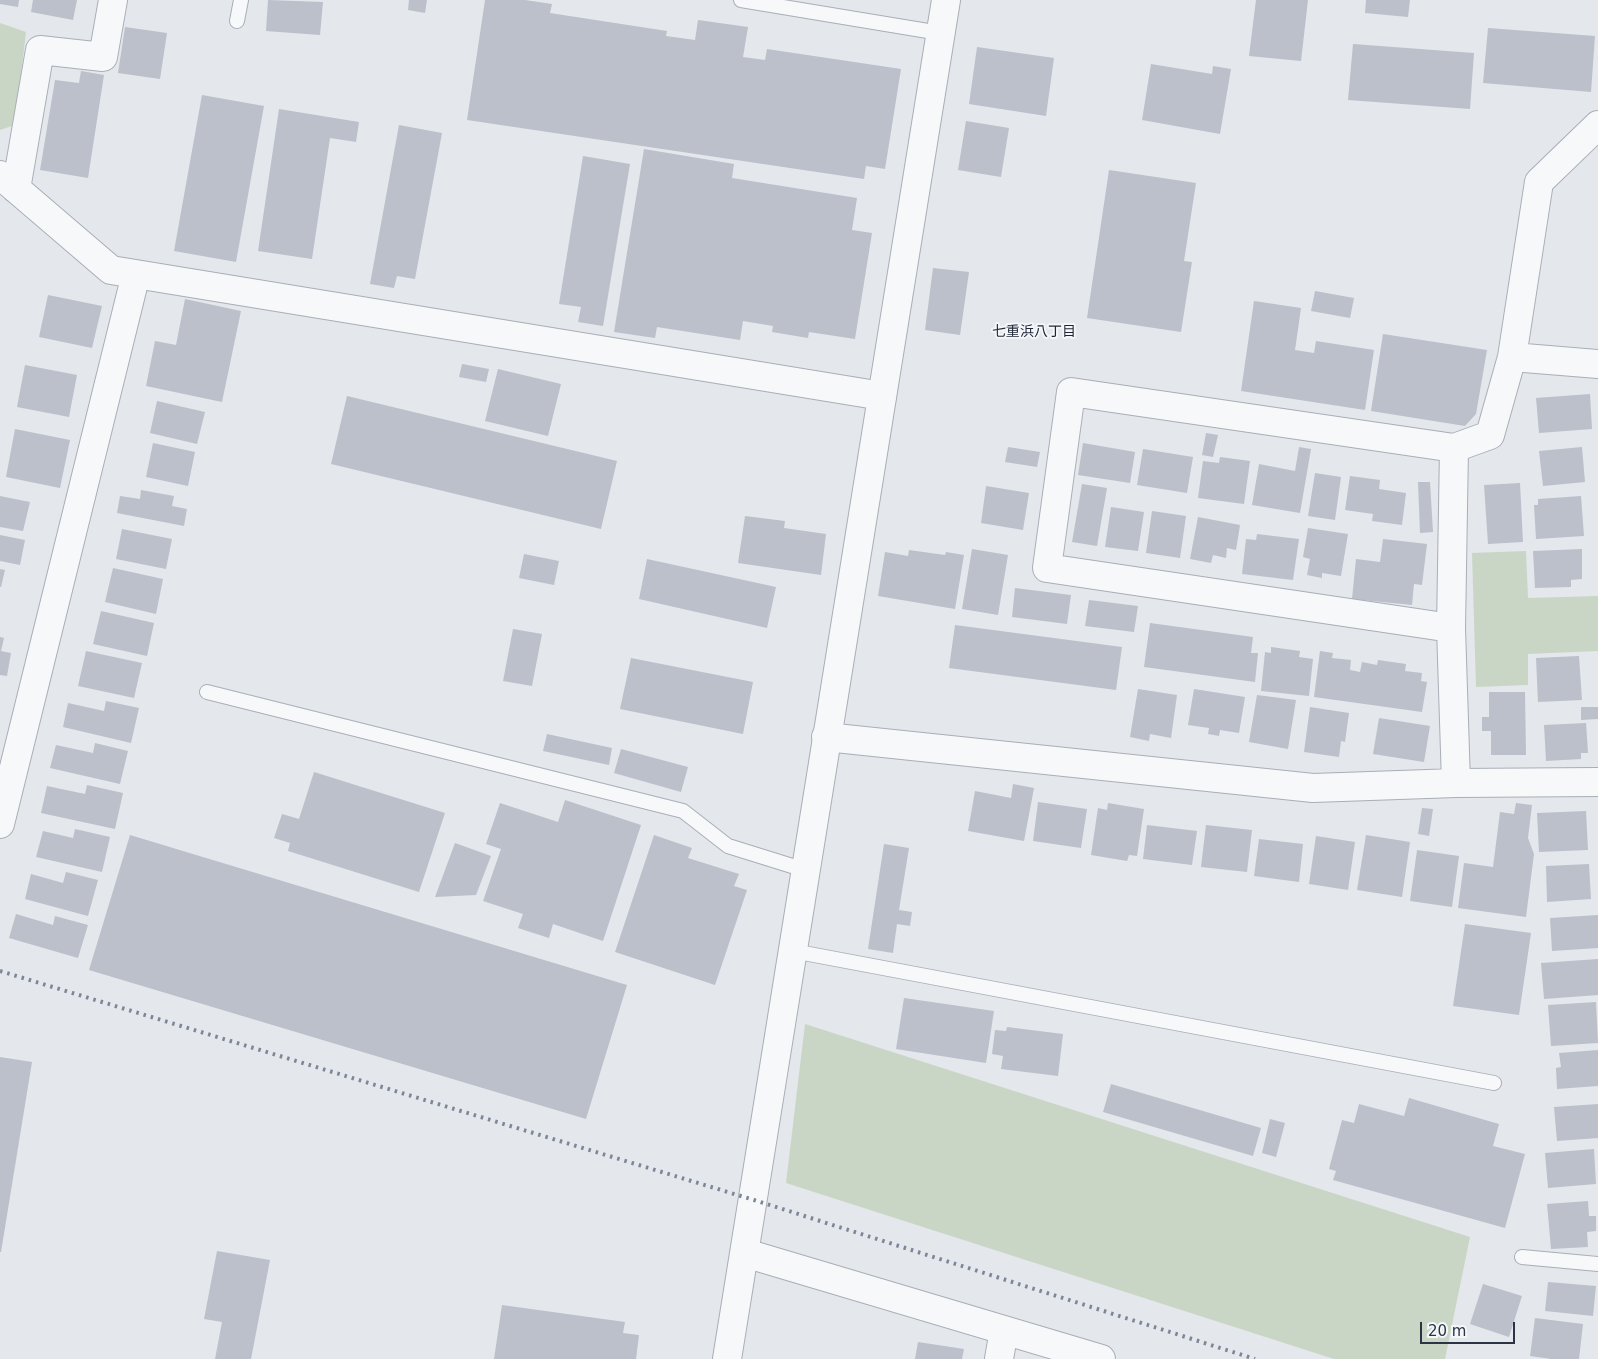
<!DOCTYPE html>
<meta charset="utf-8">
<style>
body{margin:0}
#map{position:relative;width:1598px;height:1359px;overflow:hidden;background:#e4e7ec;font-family:"DejaVu Sans",sans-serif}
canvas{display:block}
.scale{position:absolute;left:1420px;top:1322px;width:95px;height:22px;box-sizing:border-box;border:2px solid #2b3445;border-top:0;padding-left:6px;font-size:15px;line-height:18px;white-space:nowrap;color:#2b3445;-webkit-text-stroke:4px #f4f6f9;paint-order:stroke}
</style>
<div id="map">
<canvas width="1598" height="1359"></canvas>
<div class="scale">20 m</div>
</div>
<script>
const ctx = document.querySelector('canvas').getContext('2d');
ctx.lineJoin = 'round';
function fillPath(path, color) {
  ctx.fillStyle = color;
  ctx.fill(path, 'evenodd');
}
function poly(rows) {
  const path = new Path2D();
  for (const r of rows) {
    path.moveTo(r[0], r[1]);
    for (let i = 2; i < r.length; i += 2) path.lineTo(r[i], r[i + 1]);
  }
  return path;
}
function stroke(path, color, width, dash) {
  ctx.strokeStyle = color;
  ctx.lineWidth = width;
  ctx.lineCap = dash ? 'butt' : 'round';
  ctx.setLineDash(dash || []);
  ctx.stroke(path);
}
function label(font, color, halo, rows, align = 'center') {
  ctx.font = font + ' "DejaVu Sans","Noto Sans JP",sans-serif';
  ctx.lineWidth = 4;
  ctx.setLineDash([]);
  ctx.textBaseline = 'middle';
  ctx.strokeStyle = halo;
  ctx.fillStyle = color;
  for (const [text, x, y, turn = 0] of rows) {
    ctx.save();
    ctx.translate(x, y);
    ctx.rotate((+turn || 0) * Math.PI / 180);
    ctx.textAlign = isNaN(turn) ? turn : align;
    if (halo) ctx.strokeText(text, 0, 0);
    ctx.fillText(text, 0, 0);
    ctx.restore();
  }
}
const green = poly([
 [0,23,26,32,15,125,0,130],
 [1526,551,1528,598,1598,596,1598,651,1528,654,1528,685,1476,687,1472,553],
 [805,1024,1470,1237,1445,1359,1334,1359,786,1183]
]);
const building = poly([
 [0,0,19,0,18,7,0,4],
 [33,0,77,0,73,20,31,12],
 [268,0,323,2,320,35,266,31],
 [409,0,427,0,425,13,408,10],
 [485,0,525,0,552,4,550,13,667,31,666,36,695,40,698,20,748,27,743,57,765,60,767,49,901,69,885,169,866,166,864,179,467,120],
 [1256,0,1308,0,1301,61,1249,56],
 [1366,0,1410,0,1408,17,1365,13],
 [125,27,167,33,160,79,118,73],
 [1488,28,1595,36,1591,92,1483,83],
 [1353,44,1474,53,1470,109,1348,100],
 [977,47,1054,58,1046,116,969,104],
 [1151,64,1212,74,1213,66,1231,69,1220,134,1142,120],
 [81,71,104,75,88,178,40,170,55,80,79,83],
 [202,95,264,106,236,262,174,251],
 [279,109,359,122,356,142,330,138,312,259,258,251],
 [966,121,1009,128,1001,177,958,170],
 [399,125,442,133,415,279,397,276,394,288,370,284],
 [644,149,734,164,732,178,857,198,852,230,872,233,855,339,809,332,808,338,772,332,773,326,743,321,740,340,657,327,655,338,614,332],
 [583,156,630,164,603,326,578,322,581,307,559,304],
 [1109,170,1196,183,1184,261,1192,262,1181,332,1087,318],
 [933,268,969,272,960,335,925,330],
 [1315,291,1354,298,1350,318,1311,311],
 [48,295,102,306,92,348,39,337],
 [185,299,241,311,222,402,146,386,155,341,176,345],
 [1254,301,1301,308,1295,350,1314,353,1316,341,1374,350,1365,410,1241,391],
 [1383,334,1487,350,1476,414,1465,426,1371,411],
 [462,364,489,369,486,382,459,377],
 [25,365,77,375,69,417,17,407],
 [498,369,561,384,548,436,485,421],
 [1590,394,1592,429,1539,433,1536,398],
 [347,396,617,461,601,529,331,464],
 [157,401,205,412,197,444,150,433],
 [15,429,70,440,60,488,6,477],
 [1206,433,1218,435,1213,457,1202,455],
 [153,443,195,452,188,486,146,477],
 [1083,443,1135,452,1130,483,1078,475],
 [1008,447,1040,452,1037,467,1005,462],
 [1299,447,1311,449,1300,513,1252,505,1259,464,1295,471],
 [1582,447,1585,482,1543,486,1539,451],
 [1143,449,1193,457,1187,493,1137,485],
 [1220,457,1250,461,1244,504,1198,498,1203,461,1219,463],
 [1315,473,1341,477,1335,520,1308,516],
 [1350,476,1380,480,1379,489,1406,493,1402,525,1372,521,1373,514,1345,510],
 [1418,482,1430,482,1433,532,1420,533],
 [1520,483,1523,542,1488,544,1484,485],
 [1082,484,1107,488,1097,546,1072,542],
 [986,486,1029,493,1023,530,981,523],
 [141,490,174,496,172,506,187,509,184,526,117,513,120,496,140,499],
 [0,496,30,502,23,531,0,527],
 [1581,496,1584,536,1536,539,1534,505,1538,505,1538,499],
 [1111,507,1144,512,1138,551,1105,547],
 [1152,511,1186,516,1180,558,1146,553],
 [745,516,785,521,784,528,826,534,821,575,738,563],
 [1198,517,1240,525,1236,550,1227,548,1226,558,1213,555,1211,563,1190,559],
 [1308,528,1348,534,1341,576,1322,573,1322,578,1307,575,1310,559,1303,557],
 [122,529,172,539,166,569,116,559],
 [1257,534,1299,539,1293,580,1242,574,1246,539,1256,540],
 [0,535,25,540,20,565,0,561],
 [1383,539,1427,544,1422,585,1414,584,1412,605,1352,599,1356,559,1380,562],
 [972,549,1008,555,998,615,962,609],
 [1582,549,1582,579,1571,580,1571,587,1535,588,1533,551],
 [909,550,945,555,946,552,964,555,955,609,878,596,885,552,908,556],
 [524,554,559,561,554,585,519,578],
 [647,559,776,587,767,628,639,599],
 [113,568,163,579,156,614,105,602],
 [0,569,5,570,1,587,0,587],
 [1015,588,1071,595,1067,624,1012,617],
 [1089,600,1138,606,1134,632,1085,626],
 [101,611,154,623,147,656,93,644],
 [1150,623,1253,637,1251,653,1258,653,1255,682,1144,667],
 [955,625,1122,647,1116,690,949,668],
 [513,629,542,634,532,686,503,681],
 [0,637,4,638,1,651,11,653,7,676,0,675],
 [1271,647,1300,651,1299,657,1313,659,1309,696,1261,691,1265,652,1271,653],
 [86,651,142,663,134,698,78,686],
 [1320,651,1333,653,1332,658,1351,660,1350,670,1360,672,1362,662,1377,665,1378,660,1406,664,1405,671,1422,673,1421,681,1427,682,1422,712,1314,697],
 [1579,656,1582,700,1538,702,1536,658],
 [631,658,753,682,743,734,620,709],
 [1138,689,1177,695,1171,738,1150,734,1149,741,1130,737],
 [1194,689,1245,697,1239,733,1220,730,1219,736,1208,734,1209,728,1188,725],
 [1489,692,1525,692,1526,755,1491,755,1491,731,1482,731,1482,717,1489,717],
 [1257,695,1296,700,1288,749,1249,742],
 [106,701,139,708,131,743,63,727,68,703,104,711],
 [1310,707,1349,713,1345,742,1341,741,1339,757,1304,752],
 [1581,707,1598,707,1598,719,1581,720],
 [1379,718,1430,726,1424,762,1373,754],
 [1586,723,1588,753,1581,753,1581,759,1546,761,1544,725],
 [547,734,612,748,609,765,543,751],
 [95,743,128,751,120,784,50,768,56,745,93,753],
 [621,749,688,767,681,792,614,773],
 [314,772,445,813,419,892,288,851,290,843,274,838,282,814,299,819],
 [1013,784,1034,788,1024,841,968,831,975,791,1011,798],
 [87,785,123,793,115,829,41,813,47,786,85,794],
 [565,800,641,825,603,941,553,924,549,938,518,928,523,914,483,901,501,849,486,844,500,803,558,822],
 [1038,802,1087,809,1081,848,1033,841],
 [1108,803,1144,809,1137,856,1129,855,1127,861,1091,855,1098,808,1107,810],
 [1516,803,1532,805,1528,838,1534,854,1526,917,1458,908,1464,863,1493,867,1500,812,1514,814],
 [1422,808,1433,809,1429,836,1418,834],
 [1586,811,1588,850,1539,852,1537,813],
 [1147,825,1197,831,1192,865,1143,859],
 [1206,825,1252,830,1247,872,1201,867],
 [75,829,110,837,102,872,36,857,43,831,73,838],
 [130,835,627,985,586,1119,89,970],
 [654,835,692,848,688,858,739,874,734,886,747,890,715,985,615,952],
 [1366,835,1410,842,1402,897,1357,890],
 [1316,836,1355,842,1348,890,1309,884],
 [1259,839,1303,844,1299,882,1254,876],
 [455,843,491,856,476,895,435,897],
 [884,844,909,848,899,910,912,912,910,926,897,924,893,953,868,949],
 [1417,850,1459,856,1452,907,1410,901],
 [1589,864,1591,899,1547,902,1546,866],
 [66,872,98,880,88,916,25,899,31,874,63,883],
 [16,914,53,925,55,916,88,925,78,958,9,938],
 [1598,915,1598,948,1552,951,1550,918],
 [1465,924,1531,933,1519,1015,1453,1006],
 [1598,959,1598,995,1544,999,1541,963],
 [904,998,994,1011,986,1063,896,1049],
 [1596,1002,1598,1043,1551,1046,1548,1005],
 [1007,1027,1063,1034,1058,1076,1001,1069,1003,1056,992,1054,995,1030,1006,1031],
 [1598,1050,1598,1086,1557,1089,1556,1068,1561,1067,1559,1053],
 [0,1057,32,1062,1,1252,0,1252],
 [1111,1084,1261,1128,1253,1156,1103,1112],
 [1409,1098,1499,1124,1493,1146,1525,1154,1505,1228,1333,1180,1336,1171,1329,1169,1342,1120,1354,1123,1359,1104,1404,1116],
 [1598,1104,1598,1138,1557,1141,1554,1107],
 [1270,1119,1285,1123,1276,1157,1262,1153],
 [1594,1149,1596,1184,1548,1188,1545,1153],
 [1588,1201,1589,1216,1596,1216,1596,1231,1587,1232,1588,1247,1551,1249,1547,1204],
 [217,1251,270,1260,251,1359,215,1359,222,1322,204,1319],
 [1548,1282,1596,1286,1593,1316,1545,1311],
 [1483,1284,1522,1296,1509,1337,1470,1324],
 [502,1305,625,1322,623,1333,639,1335,636,1359,494,1359],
 [1535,1318,1583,1324,1579,1359,1551,1359,1530,1356],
 [918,1342,964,1349,962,1359,915,1359]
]);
const service = poly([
 [741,0,940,33],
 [237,21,241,0],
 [207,692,683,811,728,846,805,870],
 [793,951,1494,1083],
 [1522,1257,1598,1264]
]);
const minor = poly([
 [0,175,111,270,882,396],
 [16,189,40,50,103,57,113,0],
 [1512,357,1598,364],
 [1454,448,1451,628,1456,783],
 [1451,628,1047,568,1071,392,1454,448,1490,435,1512,357,1539,182,1598,125],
 [826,737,1313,788,1456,783,1598,782],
 [0,824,136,274],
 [745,1253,1101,1359],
 [999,1359,1004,1330]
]);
const tertiary = poly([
 [727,1359,946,0]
]);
const rail = poly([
 [0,971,754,1200,1255,1359]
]);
const neighbourhoodNames = [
 ["七重浜八丁目",1034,332]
];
fillPath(green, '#c9d6c5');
fillPath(building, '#bbc0ca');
stroke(service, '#a9aeb7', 16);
stroke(minor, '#a9aeb7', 30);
stroke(tertiary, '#a9aeb7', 30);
stroke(service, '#f7f8fa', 14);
stroke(minor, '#f7f8fa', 28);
stroke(tertiary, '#f7f8fa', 28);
stroke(rail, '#7d8696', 4, [2.5, 5]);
label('14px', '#1d2536', '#f4f6f9', neighbourhoodNames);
</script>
